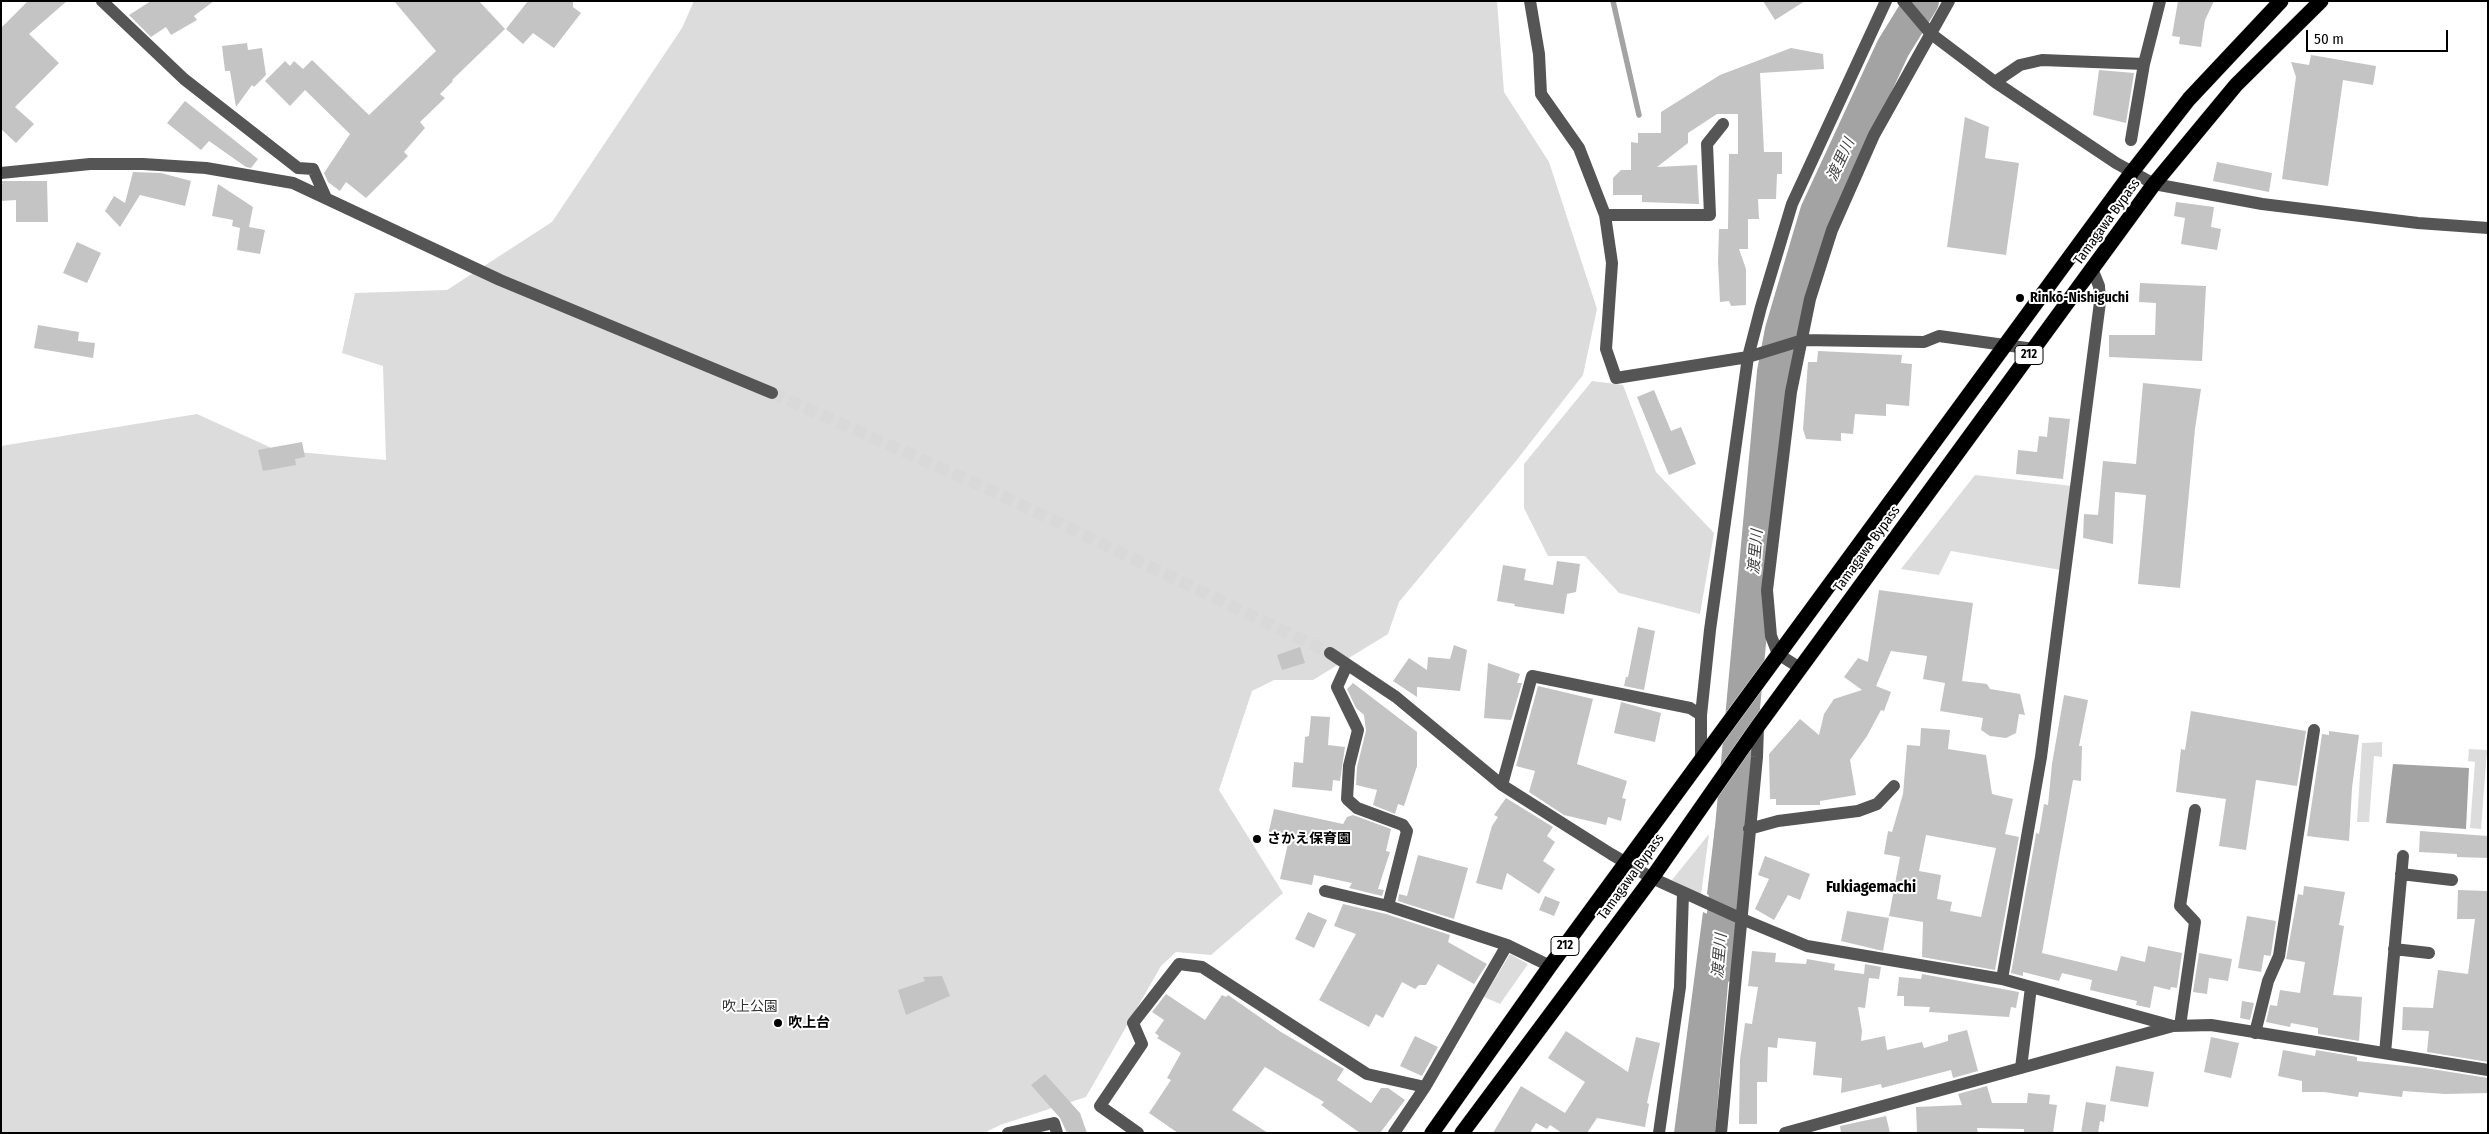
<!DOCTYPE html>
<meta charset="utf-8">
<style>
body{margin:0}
#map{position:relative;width:2489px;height:1134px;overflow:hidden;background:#fff;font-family:"Fira Sans Condensed",sans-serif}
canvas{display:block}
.frame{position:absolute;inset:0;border:2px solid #000;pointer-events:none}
.scale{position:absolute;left:2306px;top:30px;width:142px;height:22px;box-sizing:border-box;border:2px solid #000;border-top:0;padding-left:6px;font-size:15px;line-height:18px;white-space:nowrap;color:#000;-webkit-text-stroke:4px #fff;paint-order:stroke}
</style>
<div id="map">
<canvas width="2489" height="1134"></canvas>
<div class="frame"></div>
<div class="scale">50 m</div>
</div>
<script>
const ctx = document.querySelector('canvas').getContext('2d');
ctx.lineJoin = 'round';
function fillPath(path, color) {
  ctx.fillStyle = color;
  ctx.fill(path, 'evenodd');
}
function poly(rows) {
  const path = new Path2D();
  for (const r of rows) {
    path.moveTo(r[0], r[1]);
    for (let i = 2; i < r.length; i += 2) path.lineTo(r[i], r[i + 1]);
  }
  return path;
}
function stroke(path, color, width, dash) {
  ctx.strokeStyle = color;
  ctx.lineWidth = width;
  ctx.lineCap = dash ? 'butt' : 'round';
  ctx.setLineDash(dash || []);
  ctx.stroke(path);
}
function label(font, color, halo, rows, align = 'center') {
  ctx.font = font + ' "Fira Sans Condensed","Noto Sans JP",sans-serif';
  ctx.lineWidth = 4;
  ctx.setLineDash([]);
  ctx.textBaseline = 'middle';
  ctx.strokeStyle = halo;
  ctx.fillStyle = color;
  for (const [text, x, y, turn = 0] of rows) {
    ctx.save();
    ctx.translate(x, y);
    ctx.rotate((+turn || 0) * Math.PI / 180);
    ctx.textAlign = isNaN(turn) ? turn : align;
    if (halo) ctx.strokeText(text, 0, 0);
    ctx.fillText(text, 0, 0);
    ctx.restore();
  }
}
const green = poly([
 [694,1,1497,1,1504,92,1549,162,1597,309,1583,375,1516,461,1399,602,1388,634,1313,680,1274,680,1252,691,1219,790,1283,893,1211,955,1176,952,1161,966,1086,1097,1000,1125,984,1133,1,1133,1,446,197,414,276,450,386,460,383,366,342,353,355,293,447,290,552,222,682,28],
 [1592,381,1623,385,1656,472,1714,533,1700,614,1619,593,1585,556,1548,556,1524,508,1524,464],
 [1975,475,2072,486,2061,570,1951,551,1939,575,1901,569],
 [2382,742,2382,757,2374,756,2369,822,2357,822,2362,743],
 [2469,749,2487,750,2481,829,2470,828,2475,762,2468,761],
 [1709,834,1701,895,1672,880],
 [1510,954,1528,964,1500,1004,1484,997]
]);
const water = poly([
 [2393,764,2469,768,2466,829,2386,823],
 [1739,794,1732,907,1707,894,1715,827],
 [1703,912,1733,926,1715,1133,1674,1133]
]);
const stream = poly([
 [1613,1,1639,115]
]);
const river = poly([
 [1719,968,1774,372,1782,330,1817,212,1893,48,1922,1]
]);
const building = poly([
 [28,1,67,1,29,34,59,63,15,107,34,124,16,143,1,129,1,28],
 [151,1,214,1,194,16,197,20,171,35,166,27,151,37,129,15],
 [394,1,479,1,505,29,452,80,453,81,440,94,445,98,420,122,425,128,404,152,408,156,366,198,346,182,340,191,328,182,324,173,350,134,305,90,290,106,265,81,285,61,290,66,294,61,303,69,312,60,369,115,436,51],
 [528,1,573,1,573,7,581,13,554,48,533,33,523,44,506,29],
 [1763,1,1805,1,1775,20],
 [2178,1,2214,1,2205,20,2201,47,2179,44,2180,37,2172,36],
 [247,43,248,50,262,48,266,75,254,87,252,85,236,107,230,71,225,71,222,46],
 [1791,48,1823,54,1824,69,1760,73,1764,152,1782,152,1782,174,1777,174,1776,199,1758,199,1759,219,1748,219,1748,249,1739,249,1746,269,1746,305,1731,306,1729,301,1720,302,1718,262,1719,229,1728,229,1729,154,1738,154,1738,114,1717,114,1688,133,1688,143,1657,167,1697,165,1699,204,1642,202,1642,195,1613,195,1613,178,1621,170,1631,170,1631,142,1638,143,1638,133,1661,133,1661,112,1720,75],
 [2311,55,2376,66,2373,85,2343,80,2328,186,2282,179,2296,77,2291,62,2309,65],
 [2099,70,2134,73,2126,123,2093,115],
 [185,101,258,159,251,168,246,167,209,141,201,150,167,123],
 [1965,117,1989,127,1985,158,2019,163,2006,255,1947,247],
 [2217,162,2272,173,2269,192,2213,181],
 [133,172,161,173,191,181,185,206,140,195,120,227,105,211,114,196,125,203],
 [1,181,47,181,48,222,16,222,16,200,1,201],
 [218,184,253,207,249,227,265,230,260,254,237,250,240,228,232,226,233,220,212,216],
 [2176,202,2214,207,2211,227,2221,229,2217,250,2181,244,2185,218,2174,216],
 [77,242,101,253,87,283,63,273],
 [2140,283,2206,286,2202,361,2109,357,2109,335,2155,335,2156,303,2139,302],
 [38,325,79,332,78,341,95,343,93,358,34,348],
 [1818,351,1902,355,1901,363,1912,364,1909,406,1886,404,1886,416,1855,414,1853,434,1841,433,1841,441,1806,439,1803,429,1808,362,1817,362],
 [2143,383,2201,389,2195,429,2180,588,2138,584,2146,495,2115,492,2113,544,2083,538,2084,514,2098,515,2103,461,2136,464],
 [1654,390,1671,431,1681,427,1696,464,1669,475,1637,397],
 [2049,417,2070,419,2063,479,2016,474,2018,450,2037,452,2039,436,2047,437],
 [302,442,305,457,295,459,296,465,263,471,258,450],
 [1557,561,1580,564,1576,592,1567,594,1564,614,1514,606,1515,604,1497,601,1503,565,1526,569,1524,580,1553,585],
 [1879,590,1973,603,1962,681,1987,684,1990,689,2020,694,2025,715,2019,714,2016,733,2006,738,1990,736,1981,730,1983,718,1940,711,1945,683,1923,679,1927,656,1891,651,1876,686,1891,692,1884,711,1881,710,1867,736,1850,760,1856,795,1820,801,1820,805,1776,805,1776,799,1770,799,1769,754,1800,719,1819,735,1824,714,1834,699,1862,690,1844,677,1858,658,1868,662],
 [1638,627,1655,631,1644,690,1624,686,1626,677,1628,677],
 [1454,645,1467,650,1460,691,1417,687,1417,697,1393,681,1409,658,1427,670,1428,657,1450,659],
 [1300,647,1305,663,1282,670,1277,655],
 [1488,663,1520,674,1517,683,1522,683,1511,720,1484,718],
 [1353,683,1417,732,1417,766,1404,806,1398,804,1395,814,1373,805,1377,790,1356,785,1357,767,1366,731,1364,715,1356,708,1347,689],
 [1538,686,1593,699,1577,764,1627,781,1622,798,1626,799,1621,821,1608,817,1606,825,1564,815,1529,792,1535,771,1516,766],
 [2064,695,2088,700,2079,746,2082,746,2081,781,2073,780,2042,953,2117,971,2121,956,2145,962,2148,946,2182,953,2177,988,2171,987,2170,990,2154,986,2150,1008,2136,1005,2137,1001,2090,990,2092,980,2062,973,2059,981,2023,972,2023,976,2011,973,2035,840,2036,833,2039,834,2044,804,2048,805,2052,764],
 [1621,702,1661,713,1655,742,1614,733],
 [2191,711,2306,731,2297,786,2256,780,2246,850,2219,846,2226,799,2176,792,2181,749,2185,750],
 [1311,716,1330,717,1328,745,1345,747,1340,781,1333,780,1332,791,1292,787,1294,762,1303,763,1305,737,1309,736],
 [1921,728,1950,730,1948,749,1986,755,1992,794,2013,799,2005,834,2019,837,1995,970,1922,957,1923,922,1889,916,1900,857,1884,854,1888,831,1892,832,1903,794,1907,745,1920,746],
 [1926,835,1996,848,1981,917,1950,911,1952,902,1937,899,1941,875,1919,871],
 [2329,731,2359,735,2352,788,2349,841,2307,836,2322,734,2329,735],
 [1506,798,1553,827,1547,836,1555,842,1543,861,1555,869,1539,894,1507,873,1502,890,1476,883,1492,826,1498,817,1494,815],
 [1274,809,1343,824,1347,817,1353,815,1391,829,1386,851,1390,852,1378,889,1384,890,1382,896,1349,888,1352,883,1314,875,1312,885,1280,879,1289,839,1268,835],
 [2420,831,2488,836,2488,858,2457,857,2457,854,2419,852],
 [1418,855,1468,868,1454,919,1398,901,1399,894,1407,896],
 [1765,856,1810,874,1800,900,1788,895,1774,920,1755,909,1769,879,1758,875],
 [2304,886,2345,892,2339,925,2344,926,2333,995,2362,997,2359,1041,2318,1034,2318,1028,2291,1023,2290,1027,2266,1022,2270,1005,2277,1006,2280,990,2300,993,2305,962,2286,959,2298,894,2303,895],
 [2458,890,2488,891,2488,1062,2427,1052,2429,1031,2402,1030,2403,1007,2433,1008,2438,970,2468,974,2475,919,2457,919],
 [1545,896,1560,902,1554,916,1539,910],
 [1343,904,1386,914,1450,935,1448,942,1487,964,1474,984,1438,964,1426,985,1419,985,1415,989,1402,982,1383,1018,1376,1014,1369,1027,1319,1000,1356,934,1334,926],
 [1847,911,1889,918,1883,951,1841,941],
 [1308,912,1327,920,1314,948,1295,939],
 [2247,916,2276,921,2271,954,2270,956,2264,955,2261,972,2238,968],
 [1752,951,1776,953,1775,962,1806,964,1807,959,1835,964,1834,970,1864,974,1865,964,1881,967,1879,979,1869,978,1865,1008,1858,1007,1862,1031,1861,1041,1885,1036,1887,1050,1922,1042,1924,1048,1948,1041,1948,1035,1967,1030,1978,1071,1953,1078,1951,1070,1882,1088,1881,1084,1841,1093,1842,1078,1813,1075,1816,1042,1778,1038,1777,1048,1768,1047,1767,1082,1757,1082,1757,1124,1739,1124,1740,1060,1745,1023,1752,1024,1758,987,1748,986],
 [2199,953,2232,959,2228,981,2209,978,2207,994,2193,992],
 [1922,974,2019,992,2016,1008,2011,1007,2009,1017,1929,1012,1930,1007,1904,1006,1904,996,1897,996,1899,977,1921,979],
 [942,976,950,996,906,1015,898,990,925,981,923,977],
 [1166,994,1205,1020,1222,995,1226,997,1228,995,1281,1032,1344,1069,1337,1080,1371,1103,1381,1088,1388,1088,1405,1100,1380,1133,1360,1133,1321,1105,1324,1102,1265,1067,1232,1110,1268,1133,1178,1133,1149,1113,1171,1080,1167,1078,1181,1053,1157,1038,1159,1036,1155,1033,1164,1020,1152,1012],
 [2242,1001,2254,1003,2250,1020,2240,1018],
 [1566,1031,1628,1072,1636,1037,1660,1043,1647,1103,1649,1104,1645,1127,1597,1118,1587,1133,1562,1133,1550,1125,1547,1129,1536,1123,1530,1133,1493,1133,1521,1086,1565,1113,1585,1082,1548,1058],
 [1415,1036,1438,1047,1422,1076,1400,1066],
 [2211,1037,2239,1043,2231,1078,2204,1072],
 [2283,1050,2315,1056,2316,1050,2357,1057,2357,1061,2425,1068,2488,1078,2488,1093,2445,1094,2403,1091,2402,1097,2359,1092,2358,1097,2324,1092,2302,1092,2302,1081,2278,1076],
 [2116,1066,2154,1072,2148,1107,2110,1101],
 [1045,1074,1080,1113,1087,1133,1067,1133,1060,1118,1031,1085],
 [1987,1086,1992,1103,2027,1103,2028,1093,2050,1095,2049,1104,2057,1105,2053,1133,2024,1133,2024,1129,1977,1128,1978,1133,1917,1133,1916,1107,1962,1105,1958,1094],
 [2086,1102,2106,1105,2104,1122,2100,1121,2098,1133,2081,1133],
 [1886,1116,1890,1133,1841,1133,1840,1126]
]);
const minorTunnel = poly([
 [772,393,986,488,1330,653]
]);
const minor = poly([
 [102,1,184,79,298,168,313,169,326,198],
 [1530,1,1539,54,1541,94,1579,148,1605,215,1612,263,1606,349,1616,378,1748,357,1803,340,1924,342,1939,336,2034,349],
 [1903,1,1930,33,1995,82,2116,163,2154,184,2262,204,2418,223,2488,228],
 [1995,82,2020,65,2042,60,2144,64,2160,1],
 [2131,140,2144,64],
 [1,173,90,164,143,164,206,168,293,183,500,280,772,393],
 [1605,215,1710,215,1707,144,1723,124],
 [1330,653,1396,697,1502,785,1611,854,1652,878,1742,919,1807,946,2002,979,2173,1026],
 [1347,665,1337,687,1358,730,1349,766,1347,799,1357,808,1403,825,1407,831,1388,906],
 [1800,668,1778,654,1771,636,1767,590,1791,392,1810,299,1832,230,1874,135,1949,1],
 [1701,762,1701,715,1710,630,1748,357,1761,307,1792,204,1886,1],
 [1502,785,1532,676,1690,708,1701,715],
 [1749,829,1778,821,1858,811,1877,804,1894,786],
 [2401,874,2452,880],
 [1325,891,1388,906,1507,945,1550,966],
 [2394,949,2429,953],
 [2002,979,2041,757,2100,302,2099,286,2093,271],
 [2180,1026,2195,922,2180,906,2195,810],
 [2255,1033,2268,981,2279,956,2314,730],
 [2385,1053,2403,856],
 [2021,1068,2031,987],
 [1008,1133,1054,1123,1057,1133],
 [1138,1133,1100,1106,1142,1044,1133,1023,1179,964,1202,967,1367,1074,1425,1087],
 [1394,1133,1425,1087,1507,945],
 [1659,1133,1680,987,1683,893],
 [1721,1133,1757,757,1758,726],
 [1785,1133,2173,1026,2211,1025,2488,1070]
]);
const highway = poly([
 [1432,1133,1550,966,2132,172,2189,99,2281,1],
 [1462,1133,1652,878,1758,726,2154,184,2236,85,2321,1]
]);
const markers = [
 [2020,298,5,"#000"],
 [1257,839,5,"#000"],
 [778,1023,5,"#000"]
];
const shields = [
 [2029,355,28],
 [1565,946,28]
];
const shieldNames = [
 ["212",2029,355],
 ["212",1565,946]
];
const streetNames = [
 ["Tamagawa Bypass",2107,222,-54],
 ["Tamagawa Bypass",1867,549,-54],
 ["Tamagawa Bypass",1631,877,-54]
];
const poiNames = [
 ["Rinkō-Nishiguchi",2030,298],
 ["さかえ保育園",1267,839],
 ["吹上台",788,1023]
];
const parkNames = [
 ["吹上公園",750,1007]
];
const waterNames = [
 ["渡里川",1841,160,-65],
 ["渡里川",1756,552,-85],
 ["渡里川",1720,956,-85]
];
const quarterNames = [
 ["Fukiagemachi",1871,888]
];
fillPath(green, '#dcdcdc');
fillPath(water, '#a3a3a3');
stroke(stream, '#a3a3a3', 5.5);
stroke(river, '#a3a3a3', 34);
fillPath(building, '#c4c4c4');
stroke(minorTunnel, '#d9d9d9', 12, [12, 6]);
stroke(highway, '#dbdbdb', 16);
stroke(minor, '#555', 12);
stroke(highway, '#000', 15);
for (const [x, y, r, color] of markers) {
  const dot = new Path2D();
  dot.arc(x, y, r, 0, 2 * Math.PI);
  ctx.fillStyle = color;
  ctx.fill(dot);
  stroke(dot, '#fff', 2);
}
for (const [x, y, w] of shields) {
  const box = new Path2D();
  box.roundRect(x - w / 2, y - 9.5, w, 19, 4);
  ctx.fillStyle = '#fff';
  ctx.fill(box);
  stroke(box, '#000', 1);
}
label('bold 12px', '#000', null, shieldNames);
label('14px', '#000', '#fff', streetNames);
label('bold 14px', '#000', '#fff', poiNames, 'left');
label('14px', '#333', '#fff', parkNames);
label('italic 15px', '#444', '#fff', waterNames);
label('bold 16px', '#000', '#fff', quarterNames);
</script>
